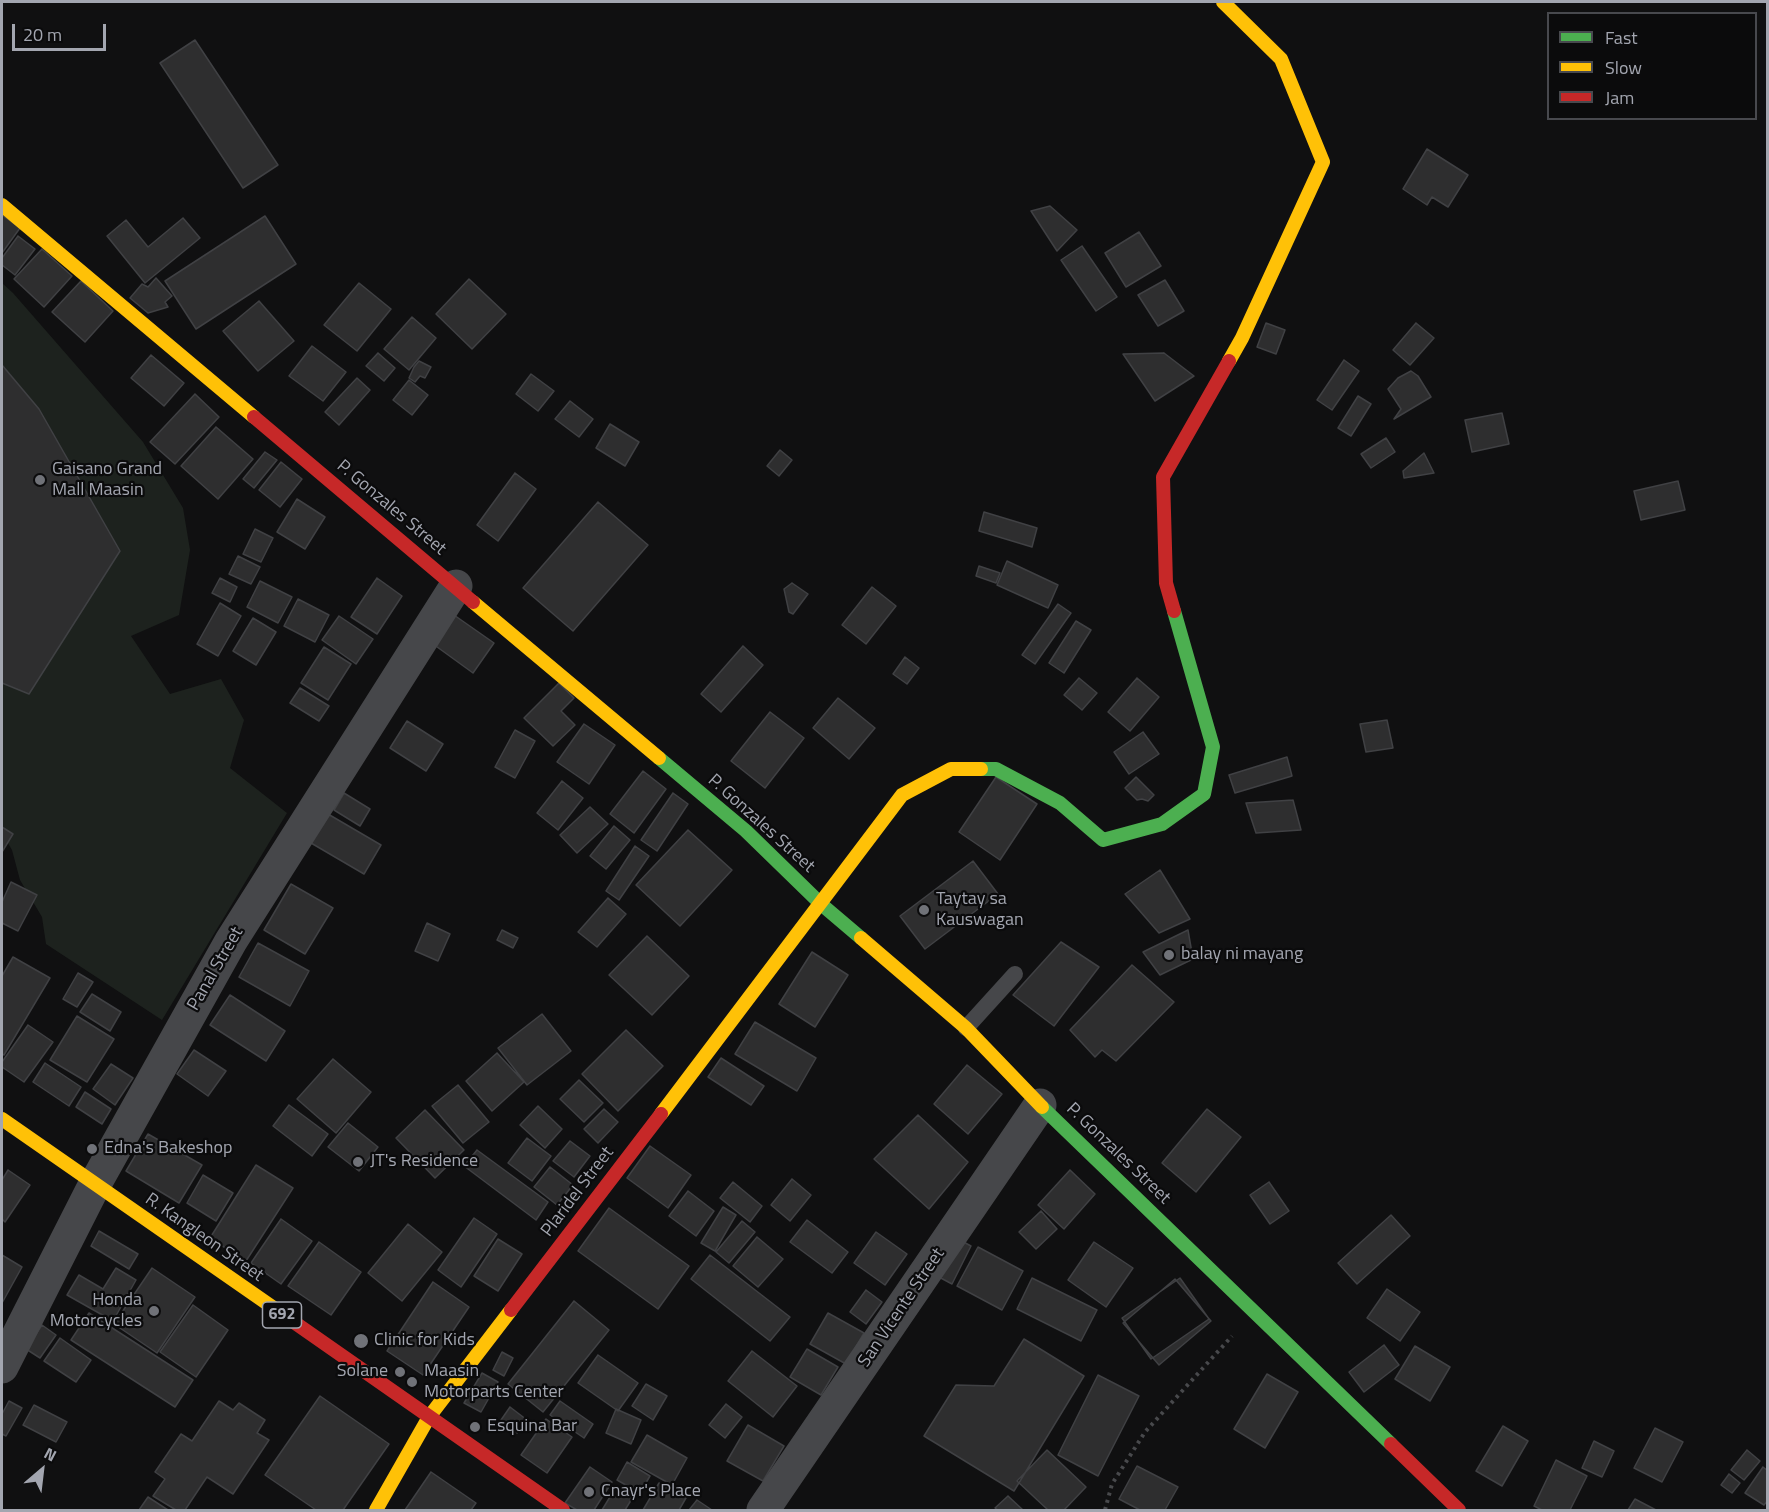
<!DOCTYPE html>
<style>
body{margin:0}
#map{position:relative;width:1769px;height:1512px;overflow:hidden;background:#101011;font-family:"Titillium Web",sans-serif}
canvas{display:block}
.frame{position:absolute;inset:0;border:3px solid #a3a6b0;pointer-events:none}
.legend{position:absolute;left:1547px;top:12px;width:210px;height:108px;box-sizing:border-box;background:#0b0b0c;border:2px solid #48494e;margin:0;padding:8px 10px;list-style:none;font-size:18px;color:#a3a6b0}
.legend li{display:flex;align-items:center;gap:12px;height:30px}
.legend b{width:30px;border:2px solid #48494e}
.north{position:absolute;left:12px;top:1440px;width:60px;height:60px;-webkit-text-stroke:4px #0b0b0c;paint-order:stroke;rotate:28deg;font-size:16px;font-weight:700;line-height:24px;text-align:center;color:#a3a6b0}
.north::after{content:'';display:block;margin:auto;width:21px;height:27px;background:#a3a6b0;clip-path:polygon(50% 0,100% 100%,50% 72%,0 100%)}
.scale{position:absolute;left:12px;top:24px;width:94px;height:27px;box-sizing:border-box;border:3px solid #a3a6b0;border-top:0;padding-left:8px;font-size:18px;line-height:21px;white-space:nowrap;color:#a3a6b0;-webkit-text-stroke:4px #0b0b0c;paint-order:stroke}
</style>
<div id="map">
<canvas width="1769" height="1512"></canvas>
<div class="frame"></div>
<ul class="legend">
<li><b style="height:8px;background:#4caf50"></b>Fast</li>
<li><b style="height:8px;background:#ffc107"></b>Slow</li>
<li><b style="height:8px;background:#c62828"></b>Jam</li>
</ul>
<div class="north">N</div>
<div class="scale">20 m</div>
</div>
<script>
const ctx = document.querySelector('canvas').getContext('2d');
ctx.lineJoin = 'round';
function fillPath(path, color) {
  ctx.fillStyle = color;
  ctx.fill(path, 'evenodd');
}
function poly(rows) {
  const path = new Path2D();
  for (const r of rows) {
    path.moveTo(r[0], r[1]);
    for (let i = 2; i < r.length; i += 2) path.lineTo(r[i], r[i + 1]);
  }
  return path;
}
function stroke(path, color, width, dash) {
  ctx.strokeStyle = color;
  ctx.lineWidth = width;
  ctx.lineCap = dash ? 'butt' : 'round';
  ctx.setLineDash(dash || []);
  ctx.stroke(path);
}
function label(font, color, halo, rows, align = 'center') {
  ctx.font = font + ' "Titillium Web",sans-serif';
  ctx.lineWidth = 4.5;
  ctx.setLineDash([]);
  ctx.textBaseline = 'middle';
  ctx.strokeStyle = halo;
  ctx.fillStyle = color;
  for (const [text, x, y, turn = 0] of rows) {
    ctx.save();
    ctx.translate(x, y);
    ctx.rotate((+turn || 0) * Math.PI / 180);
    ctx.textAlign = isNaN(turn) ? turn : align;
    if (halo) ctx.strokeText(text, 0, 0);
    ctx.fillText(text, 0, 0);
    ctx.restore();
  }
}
const green = poly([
 [2,283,13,293,143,442,183,508,190,550,179,615,131,636,170,694,221,679,244,720,230,768,287,813,162,1020,46,944,42,917,20,880,12,850,2,833]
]);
const building = poly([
 [195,40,278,165,243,188,160,63,195,40],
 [1427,149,1468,175,1448,207,1432,197,1427,205,1403,189,1427,149],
 [1050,206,1077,230,1057,251,1031,211,1050,206],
 [2,215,20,228,2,253,2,215],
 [265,216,296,264,196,329,165,281,265,216],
 [183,218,200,238,145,283,107,236,126,220,148,247,183,218],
 [1139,232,1161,266,1126,287,1105,253,1139,232],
 [18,236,35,249,15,275,2,265,2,258,18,236],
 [1082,246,1117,297,1096,311,1061,260,1082,246],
 [42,249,72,276,44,307,14,279,42,249],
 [156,278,172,296,165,302,168,307,148,313,130,298,142,284,148,287,156,278],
 [469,279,506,314,472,349,436,314,469,279],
 [1165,280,1184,311,1158,326,1138,295,1165,280],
 [81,281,113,311,85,342,52,312,81,281],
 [359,283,391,309,357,351,324,325,359,283],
 [259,301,294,341,258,371,223,331,259,301],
 [412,317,436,338,409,370,384,349,412,317],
 [1266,323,1285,330,1276,354,1257,347,1266,323],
 [1416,323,1434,338,1410,365,1393,350,1416,323],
 [312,346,346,372,323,401,289,376,312,346],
 [378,353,395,368,384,381,366,366,378,353],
 [1164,353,1194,376,1155,401,1123,354,1164,353],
 [151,355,184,383,164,406,131,378,151,355],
 [1344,360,1359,371,1332,410,1317,400,1344,360],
 [419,361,431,367,425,378,420,376,415,382,409,378,414,367,419,361],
 [2,365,39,409,120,551,29,694,2,683,2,365],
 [1411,371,1418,376,1431,397,1394,419,1401,409,1388,389,1398,378,1411,371],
 [531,374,554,391,538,411,516,394,531,374],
 [357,378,370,390,339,425,325,412,357,378],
 [409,380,428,395,412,415,393,400,409,380],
 [195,394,219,417,175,464,150,442,195,394],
 [1358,396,1371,404,1351,436,1338,428,1358,396],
 [570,401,593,419,579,437,555,419,570,401],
 [1502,413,1509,444,1472,452,1465,420,1502,413],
 [610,424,639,442,625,466,596,448,610,424],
 [216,427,253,459,218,499,181,466,216,427],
 [1386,438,1395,452,1371,468,1361,454,1386,438],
 [780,450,792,460,779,476,767,466,780,450],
 [265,452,277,460,254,488,243,479,265,452],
 [1424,453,1434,473,1404,478,1403,471,1424,453],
 [281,462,302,479,280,507,259,490,281,462],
 [515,473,536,489,498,541,477,525,515,473],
 [1678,481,1685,510,1641,520,1634,491,1678,481],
 [297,499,325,517,305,549,277,532,297,499],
 [598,502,648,545,573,631,523,588,598,502],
 [984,512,1037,528,1032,547,979,531,984,512],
 [255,529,273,538,261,562,243,554,255,529],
 [238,556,260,567,251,584,229,574,238,556],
 [1007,561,1058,585,1048,608,997,585,1007,561],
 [979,566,1000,573,996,583,976,576,979,566],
 [220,578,237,587,230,602,212,593,220,578],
 [377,578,402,596,377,634,351,617,377,578],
 [260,581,292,597,278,623,247,607,260,581],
 [792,583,808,594,793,614,789,612,784,589,792,583],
 [872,587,896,606,866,644,842,625,872,587],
 [298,599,329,615,315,642,284,626,298,599],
 [220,603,241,616,218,656,197,644,220,603],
 [1058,604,1071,613,1035,664,1022,655,1058,604],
 [454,615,494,643,473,673,433,644,454,615],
 [339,616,373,639,356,664,322,640,339,616],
 [253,618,276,632,256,665,233,651,253,618],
 [1076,621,1091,630,1064,673,1049,663,1076,621],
 [743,646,763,665,721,712,701,694,743,646],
 [324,647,351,664,328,700,301,683,324,647],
 [905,657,919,668,907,684,893,674,905,657],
 [1079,678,1097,693,1082,710,1064,695,1079,678],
 [1137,678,1159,697,1130,731,1108,712,1137,678],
 [559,683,574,698,561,711,575,725,553,746,524,718,559,683],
 [300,688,329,706,319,721,290,703,300,688],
 [838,698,875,728,849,759,813,728,838,698],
 [770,712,804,738,765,788,731,761,770,712],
 [1387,720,1393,748,1366,752,1360,724,1387,720],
 [407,721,443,744,426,771,390,748,407,721],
 [584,724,615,745,589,784,557,762,584,724],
 [515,730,535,741,515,778,495,767,515,730],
 [1143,732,1159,754,1129,774,1114,752,1143,732],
 [1287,757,1292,776,1235,793,1229,775,1287,757],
 [643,771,666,789,634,833,610,814,643,771],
 [996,777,1037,804,1000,860,959,832,996,777],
 [1136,777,1154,795,1148,801,1142,799,1137,800,1125,788,1136,777],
 [562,781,583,798,558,830,537,813,562,781],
 [344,793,370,809,360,826,334,810,344,793],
 [673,793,688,804,657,851,641,840,673,793],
 [1293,800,1301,830,1256,833,1246,803,1293,800],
 [590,807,608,824,577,853,560,835,590,807],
 [328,814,381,845,364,874,311,843,328,814],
 [614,826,630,840,606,869,590,856,614,826],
 [2,827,13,834,2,852,2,827],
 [688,830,732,870,680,926,636,885,688,830],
 [635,846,649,856,619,900,606,891,635,846],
 [973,861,998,894,925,949,900,916,973,861],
 [1160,870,1190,919,1159,933,1125,894,1160,870],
 [11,882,37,895,18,931,2,923,2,902,11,882],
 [291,884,333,908,305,954,264,930,291,884],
 [608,898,626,914,597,947,578,932,608,898],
 [427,923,450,934,438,961,415,951,427,923],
 [502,930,518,938,513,948,497,940,502,930],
 [1188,930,1193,959,1160,975,1143,952,1188,930],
 [647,936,689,976,652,1015,609,975,647,936],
 [1061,942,1099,967,1054,1026,1013,995,1061,942],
 [258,943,309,971,290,1006,239,977,258,943],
 [812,952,848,975,815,1027,779,1004,812,952],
 [13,957,50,978,4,1055,2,1054,2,976,13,957],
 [1132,965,1174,1002,1116,1061,1102,1050,1095,1057,1070,1030,1132,965],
 [78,973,93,982,77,1007,63,999,78,973],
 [92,994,121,1012,110,1031,80,1012,92,994],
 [230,995,285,1031,266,1061,210,1025,230,995],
 [542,1014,571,1051,527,1085,498,1048,542,1014],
 [77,1016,114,1039,87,1082,50,1060,77,1016],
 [755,1022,816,1058,797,1091,735,1054,755,1022],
 [28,1025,53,1042,24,1082,2,1067,2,1062,28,1025],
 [626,1030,663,1066,618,1111,582,1074,626,1030],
 [194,1050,226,1071,208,1096,177,1074,194,1050],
 [497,1053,524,1082,492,1111,466,1081,497,1053],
 [721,1058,764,1086,751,1105,708,1077,721,1058],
 [333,1059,371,1092,336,1133,297,1099,333,1059],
 [45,1063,81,1087,69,1106,33,1082,45,1063],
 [111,1064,133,1078,115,1105,93,1089,111,1064],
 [967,1065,1002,1094,968,1134,934,1104,967,1065],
 [579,1080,603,1103,584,1122,560,1099,579,1080],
 [458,1085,489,1122,463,1143,432,1106,458,1085],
 [85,1092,111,1109,102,1124,76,1107,85,1092],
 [289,1105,328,1134,312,1156,273,1126,289,1105],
 [538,1106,562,1129,545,1148,520,1125,538,1106],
 [604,1109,618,1122,598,1143,584,1129,604,1109],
 [1207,1109,1241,1137,1196,1192,1162,1163,1207,1109],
 [425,1110,464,1150,435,1178,396,1138,425,1110],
 [918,1115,968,1162,929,1209,874,1159,918,1115],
 [348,1123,378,1147,359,1171,328,1147,348,1123],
 [148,1134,202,1165,179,1203,126,1171,148,1134],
 [527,1138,551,1156,532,1181,508,1163,527,1138],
 [570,1141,590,1156,574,1177,553,1161,570,1141],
 [650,1146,691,1175,668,1208,627,1178,650,1146],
 [477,1150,548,1202,536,1220,464,1166,477,1150],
 [256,1165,293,1188,246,1261,210,1238,256,1165],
 [550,1167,573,1185,557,1205,534,1187,550,1167],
 [8,1170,30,1185,5,1222,2,1219,2,1180,8,1170],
 [1070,1170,1095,1194,1064,1229,1038,1205,1070,1170],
 [203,1175,233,1193,216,1221,187,1203,203,1175],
 [792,1179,811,1195,790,1221,771,1205,792,1179],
 [733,1182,762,1206,750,1222,720,1198,733,1182],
 [1269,1182,1289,1211,1270,1224,1250,1195,1269,1182],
 [688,1191,714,1211,696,1236,669,1216,688,1191],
 [723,1207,736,1215,715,1251,701,1243,723,1207],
 [609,1208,689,1266,658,1309,578,1251,609,1208],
 [1041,1211,1057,1229,1036,1249,1019,1232,1041,1211],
 [1391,1215,1410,1236,1357,1284,1338,1263,1391,1215],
 [474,1218,497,1234,461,1287,438,1270,474,1218],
 [281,1219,312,1241,281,1284,251,1263,281,1219],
 [807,1220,848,1252,832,1273,790,1242,807,1220],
 [742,1221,755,1232,729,1263,716,1252,742,1221],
 [408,1224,442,1252,402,1301,368,1273,408,1224],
 [99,1231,138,1254,129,1269,91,1246,99,1231],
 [876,1232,907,1254,885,1285,854,1263,876,1232],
 [757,1237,783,1259,758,1287,733,1266,757,1237],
 [956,1238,971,1246,952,1284,937,1276,956,1238],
 [498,1239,522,1254,498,1291,474,1276,498,1239],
 [319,1242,361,1272,331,1315,288,1286,319,1242],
 [1094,1242,1133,1268,1106,1307,1068,1280,1094,1242],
 [978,1247,1023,1271,1002,1310,957,1286,978,1247],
 [2,1255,22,1267,2,1303,2,1255],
 [710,1255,790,1317,770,1341,691,1279,710,1255],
 [116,1268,136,1280,113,1321,67,1295,79,1275,103,1289,116,1268],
 [152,1268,195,1297,157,1353,114,1324,152,1268],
 [1032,1278,1097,1310,1081,1341,1017,1309,1032,1278],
 [1180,1278,1209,1319,1151,1359,1122,1318,1180,1278],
 [1175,1279,1211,1321,1159,1365,1123,1323,1175,1279],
 [433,1282,469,1307,423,1375,387,1351,433,1282],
 [1387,1289,1420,1312,1400,1341,1367,1318,1387,1289],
 [866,1290,882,1302,866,1324,850,1312,866,1290],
 [574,1301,609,1330,543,1412,508,1384,574,1301],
 [193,1305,228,1330,196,1377,160,1352,193,1305],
 [89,1313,193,1380,175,1407,71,1340,89,1313],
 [828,1313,864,1333,846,1364,810,1344,828,1313],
 [42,1325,56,1335,40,1358,26,1349,42,1325],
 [60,1338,91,1360,76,1382,44,1361,60,1338],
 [1024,1339,1084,1376,1014,1491,924,1436,956,1385,994,1386,1024,1339],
 [1384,1345,1399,1365,1364,1392,1349,1372,1384,1345],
 [1415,1346,1450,1367,1430,1401,1395,1379,1415,1346],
 [807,1349,838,1367,821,1395,790,1377,807,1349],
 [752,1351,797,1386,773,1417,728,1381,752,1351],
 [502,1352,513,1358,504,1376,493,1370,502,1352],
 [598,1355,638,1383,618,1411,578,1383,598,1355],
 [482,1373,498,1382,481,1412,464,1403,482,1373],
 [1267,1374,1298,1392,1265,1448,1234,1429,1267,1374],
 [1098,1375,1139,1396,1098,1476,1058,1455,1098,1375],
 [646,1384,667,1396,653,1420,632,1406,646,1384],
 [320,1396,389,1444,343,1510,316,1510,265,1475,320,1396],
 [9,1401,22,1408,6,1436,2,1434,2,1414,9,1401],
 [219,1401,233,1410,239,1403,265,1420,257,1433,269,1440,233,1494,207,1477,185,1510,176,1510,153,1496,165,1479,155,1472,181,1434,192,1441,219,1401],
 [560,1401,593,1424,584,1438,550,1415,560,1401],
 [726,1404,742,1417,725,1438,709,1425,726,1404],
 [34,1405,67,1422,56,1442,23,1425,34,1405],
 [510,1407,527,1420,517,1433,501,1420,510,1407],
 [616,1409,641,1420,631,1444,606,1433,616,1409],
 [546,1419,572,1437,547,1473,521,1455,546,1419],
 [748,1425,784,1446,763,1481,727,1461,748,1425],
 [1503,1426,1528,1441,1502,1486,1476,1471,1503,1426],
 [1655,1428,1683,1442,1662,1482,1634,1468,1655,1428],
 [647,1435,687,1458,672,1485,631,1462,647,1435],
 [1594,1441,1614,1451,1602,1477,1582,1468,1594,1441],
 [1047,1450,1086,1487,1064,1510,1048,1510,1017,1481,1047,1450],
 [1747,1450,1760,1461,1744,1480,1731,1470,1747,1450],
 [1556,1460,1587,1476,1570,1510,1542,1510,1534,1506,1556,1460],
 [627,1462,650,1476,640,1493,617,1480,627,1462],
 [1137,1466,1178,1487,1165,1510,1140,1510,1119,1499,1137,1466],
 [590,1467,612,1482,594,1510,577,1510,565,1503,590,1467],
 [1763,1467,1768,1471,1768,1500,1764,1505,1745,1493,1763,1467],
 [431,1472,476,1503,471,1510,405,1510,431,1472],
 [1729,1474,1740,1483,1732,1493,1721,1485,1729,1474],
 [659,1483,686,1498,679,1510,643,1510,659,1483],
 [616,1487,633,1497,625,1510,602,1510,616,1487],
 [1008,1496,1023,1510,998,1510,995,1508,1008,1496],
 [148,1497,168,1510,139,1510,148,1497],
 [1635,1499,1656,1510,1628,1510,1635,1499],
 [697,1500,712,1510,689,1510,697,1500]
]);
const path = poly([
 [1105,1510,1112,1484,1145,1432,1232,1336]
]);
const lane = poly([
 [966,1028,1015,974]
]);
const street = poly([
 [2,1367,95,1184,231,941,456,586],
 [763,1510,1040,1105]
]);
const fast = poly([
 [659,758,746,831,821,904,861,938],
 [981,769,996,769,1060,803,1103,840,1162,824,1204,794,1213,747,1174,611],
 [1042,1107,1391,1444]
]);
const slow = poly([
 [1223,2,1281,59,1323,162,1242,338,1229,361],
 [2,205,254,417],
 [473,602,659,758],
 [861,938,966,1028,1042,1107],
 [661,1114,902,795,951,769,981,769],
 [2,1119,278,1311],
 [376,1510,429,1417,511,1310]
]);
const jam = poly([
 [254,417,473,602],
 [1174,611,1166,583,1163,477,1229,361],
 [511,1310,661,1114],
 [278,1311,563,1510],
 [1391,1444,1459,1510]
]);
const markers = [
 [40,480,6,"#707278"],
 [924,910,6,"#707278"],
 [1169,955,6,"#707278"],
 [92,1149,6,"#707278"],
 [358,1162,6,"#707278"],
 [154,1311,6,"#707278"],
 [361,1341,8,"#707278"],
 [400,1372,6,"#707278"],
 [412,1382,6,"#707278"],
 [475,1427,6,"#707278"],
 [589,1492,6,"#707278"]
];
const shields = [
 [282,1315,39]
];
const shieldNames = [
 ["692",282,1315]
];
const poiNames = [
 ["Gaisano Grand",52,470],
 ["Mall Maasin",52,491],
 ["Taytay sa",936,900],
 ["Kauswagan",936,921],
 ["balay ni mayang",1181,955],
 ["Edna's Bakeshop",104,1149],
 ["JT's Residence",370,1162],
 ["Honda",142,1301,"right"],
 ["Motorcycles",142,1322,"right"],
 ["Clinic for Kids",374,1341],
 ["Solane",388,1372,"right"],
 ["Maasin",424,1372],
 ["Motorparts Center",424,1393],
 ["Esquina Bar",487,1427],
 ["Cnayr's Place",601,1492]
];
const streetNames = [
 ["P. Gonzales Street",391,508,40],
 ["P. Gonzales Street",761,824,42],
 ["Panal Street",216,969,-60],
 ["P. Gonzales Street",1118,1154,44],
 ["Plaridel Street",578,1192,-53],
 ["R. Kangleon Street",204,1238,35],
 ["San Vicente Street",902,1308,-56]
];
fillPath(green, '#1d221e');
fillPath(building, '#2e2e2f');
stroke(building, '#404144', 1.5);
stroke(path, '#48494c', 4, [3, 4.5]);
stroke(lane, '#46474a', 16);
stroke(street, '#46474a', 33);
stroke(fast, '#4caf50', 14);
stroke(slow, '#ffc107', 14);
stroke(jam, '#c62828', 14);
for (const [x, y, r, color] of markers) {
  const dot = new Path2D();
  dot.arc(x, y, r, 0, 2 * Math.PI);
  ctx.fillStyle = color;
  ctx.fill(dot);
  stroke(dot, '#0b0b0c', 2);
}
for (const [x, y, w] of shields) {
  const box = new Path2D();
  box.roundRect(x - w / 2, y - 13, w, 26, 4.5);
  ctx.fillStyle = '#0b0b0c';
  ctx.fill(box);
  stroke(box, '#a3a6b0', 1.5);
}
label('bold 16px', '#a3a6b0', null, shieldNames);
label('18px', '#a3a6b0', '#0b0b0c', poiNames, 'left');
label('18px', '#a3a6b0', '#0b0b0c', streetNames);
</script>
